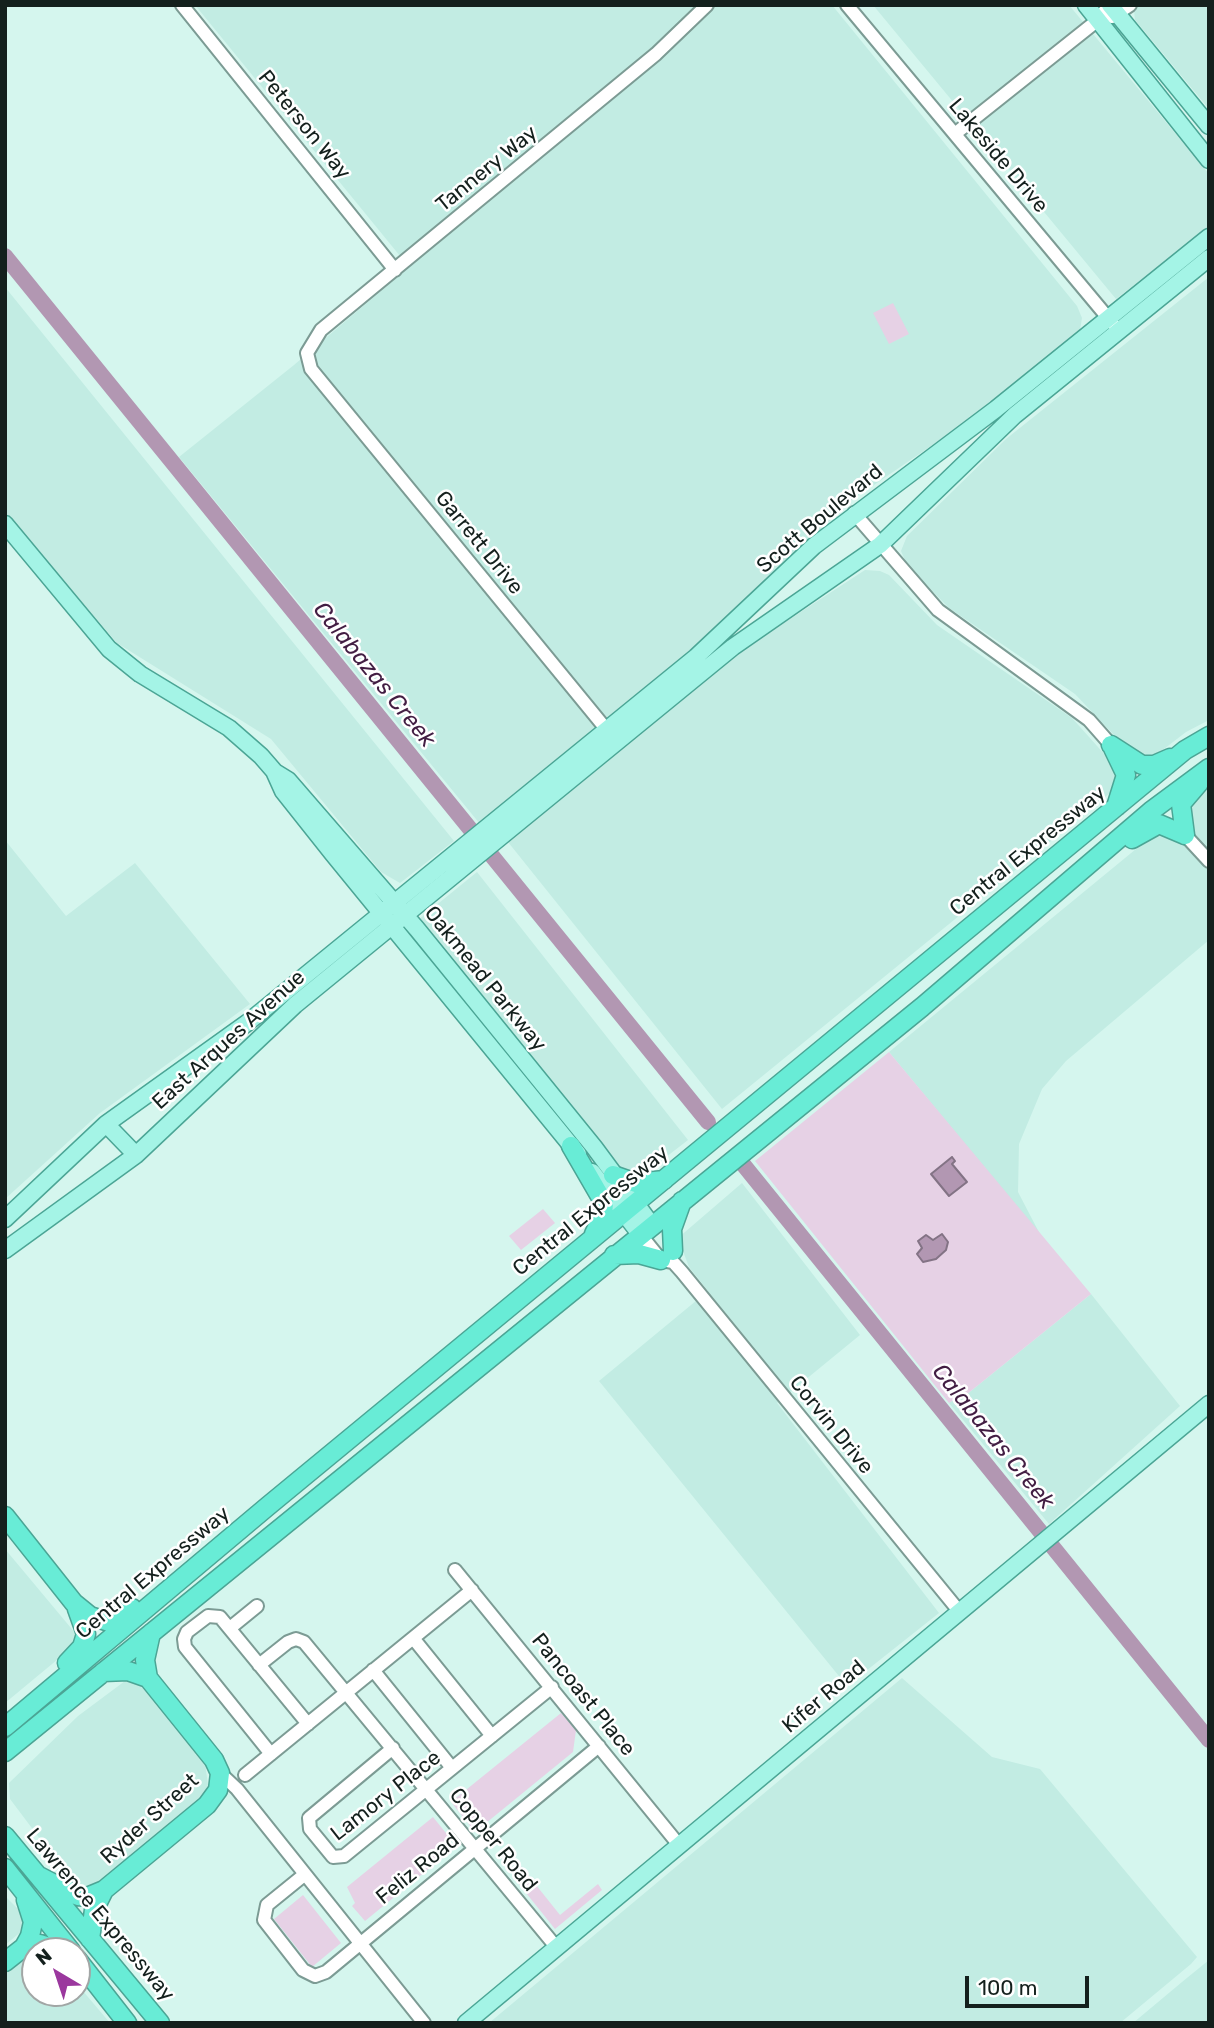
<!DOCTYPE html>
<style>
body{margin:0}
#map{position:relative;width:1214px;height:2028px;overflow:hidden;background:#d5f6ee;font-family:Rubik,sans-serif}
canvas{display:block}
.frame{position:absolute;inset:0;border:7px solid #14201d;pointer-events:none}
.north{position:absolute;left:21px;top:1937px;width:70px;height:70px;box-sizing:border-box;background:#fff;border:2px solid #a1a6a5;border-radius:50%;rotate:321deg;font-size:19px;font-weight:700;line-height:28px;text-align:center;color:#14201d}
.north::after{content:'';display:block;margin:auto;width:24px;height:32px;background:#9b389e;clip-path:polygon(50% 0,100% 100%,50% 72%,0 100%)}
.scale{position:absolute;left:965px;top:1976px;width:124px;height:32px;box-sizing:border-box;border:4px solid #14201d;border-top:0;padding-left:9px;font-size:21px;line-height:24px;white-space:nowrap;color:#14201d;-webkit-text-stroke:5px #fff;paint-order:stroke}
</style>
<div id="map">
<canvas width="1214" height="2028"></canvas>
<div class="frame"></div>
<div class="north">N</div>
<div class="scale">100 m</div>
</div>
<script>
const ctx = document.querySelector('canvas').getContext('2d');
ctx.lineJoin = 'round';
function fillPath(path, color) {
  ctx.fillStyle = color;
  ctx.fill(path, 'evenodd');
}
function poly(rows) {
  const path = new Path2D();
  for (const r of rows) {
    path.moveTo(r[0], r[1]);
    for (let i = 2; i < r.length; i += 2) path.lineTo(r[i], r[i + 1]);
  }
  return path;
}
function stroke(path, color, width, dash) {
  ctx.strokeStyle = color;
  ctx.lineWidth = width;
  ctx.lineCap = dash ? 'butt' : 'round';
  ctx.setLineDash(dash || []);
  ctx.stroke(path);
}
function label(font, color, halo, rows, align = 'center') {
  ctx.font = font + ' Rubik,sans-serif';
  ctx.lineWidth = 5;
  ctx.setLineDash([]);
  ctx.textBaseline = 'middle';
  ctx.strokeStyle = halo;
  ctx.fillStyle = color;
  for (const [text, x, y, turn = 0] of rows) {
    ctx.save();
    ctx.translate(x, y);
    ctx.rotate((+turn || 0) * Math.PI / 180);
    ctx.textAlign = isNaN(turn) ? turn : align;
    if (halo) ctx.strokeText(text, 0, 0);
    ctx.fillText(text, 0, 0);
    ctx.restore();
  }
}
const built = poly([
 [195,5,832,5,1077,306,1082,318,1080,330,991,405,849,502,708,638,480,824,179,457,294,365,409,267],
 [873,5,1069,5,1209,174,1209,227,1116,299],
 [1139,5,1209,5,1209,109,1135,20,1134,10],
 [1209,277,1209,720,1186,732,1151,759,1132,754,1075,694,949,608,907,565,901,551,907,536,1006,439],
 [5,287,454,841,400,883,381,872,271,739,117,643,5,512],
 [865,570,880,571,889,575,937,625,1072,718,1115,766,1116,788,722,1109,508,842,741,651],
 [1209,789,1209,940,1066,1061,1042,1089,1019,1144,1018,1192,1042,1238,889,1052],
 [5,840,66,916,135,863,250,1004,100,1113,5,1199],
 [477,872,688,1140,630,1185,418,920],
 [742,1183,860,1335,777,1403,939,1613,847,1686,599,1381,708,1291,689,1267,678,1238],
 [1091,1294,1180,1406,1049,1524,949,1403,959,1396,961,1399],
 [5,1549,81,1640,5,1703],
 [129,1678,140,1684,205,1763,208,1785,201,1799,94,1885,81,1887,74,1884,10,1799,9,1783,78,1716],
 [902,1678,992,1757,1040,1769,1197,1957,1191,1964,1120,2023,489,2023],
 [5,1896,22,1913,25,1924,22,1931,5,1945],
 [33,1952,35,1993,77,1993,77,1984,110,2023,5,2023,5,1975],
 [1209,1960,1209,2023,1133,2023,1182,1982]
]);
const green = poly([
 [893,303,909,334,889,344,873,313],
 [889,1052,1091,1294,961,1399,958,1397,949,1403,755,1161],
 [543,1209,555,1223,521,1250,509,1236],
 [561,1713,576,1730,573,1752,475,1832,451,1802],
 [433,1817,450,1838,448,1853,365,1921,352,1906,355,1903,347,1887],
 [520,1865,560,1915,598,1884,602,1890,555,1929,514,1878,514,1869],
 [303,1895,341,1943,312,1967,274,1919]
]);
const water = poly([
 [952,1157,955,1161,952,1164,967,1182,949,1196,931,1174,952,1157],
 [942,1234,948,1242,946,1250,936,1259,923,1262,917,1254,922,1248,918,1241,926,1235,933,1240,942,1234]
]);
const river = poly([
 [5,256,708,1122],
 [742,1163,1209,1740]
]);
const minor = poly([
 [182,5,395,270],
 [847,5,1114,325],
 [1112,17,1130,5],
 [956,133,1098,20,1109,5],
 [854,513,938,610,1089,720,1111,745],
 [611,735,311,369,307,353,321,330,656,54,707,5],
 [1185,835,1209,861],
 [640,1234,661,1260,673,1262,682,1272,959,1611],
 [455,1570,679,1845],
 [230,1628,257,1606],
 [413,1638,492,1736],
 [259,1665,288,1642,296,1639,304,1642,557,1948],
 [373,1670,452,1768],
 [393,1748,309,1818,310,1829,333,1857,344,1856,552,1687],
 [271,1754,185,1647,184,1639,187,1632,208,1616,220,1617,308,1724],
 [220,1773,237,1789,424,2023],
 [245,1775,472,1590],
 [304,1875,267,1905,264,1920,303,1970,315,1976,326,1972,599,1746]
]);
const major = poly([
 [1086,5,1209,160],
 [1110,5,1209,126],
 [5,524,109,649,140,674,229,728,261,756,274,771,283,791,333,854,578,1154],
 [275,772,288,780,417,929,594,1147,651,1224],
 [106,1124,136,1155],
 [592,1172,640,1234],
 [5,1219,106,1124,247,1023,696,657,814,546,996,409,1209,237],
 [5,1250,136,1155,295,1005,733,647,880,545,1015,415,1209,258],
 [466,2023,1209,1404]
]);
const highway = poly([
 [1111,745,1142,765,1154,765,1170,758],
 [1113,748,1126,775,1116,807],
 [1185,835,1181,804,1199,783],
 [1132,839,1159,824,1185,835],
 [571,1146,604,1203,603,1215,594,1234],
 [613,1175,636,1183,664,1180],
 [673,1251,672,1229,682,1201],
 [614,1255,639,1254,661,1260],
 [5,1516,74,1603,90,1616,109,1622,132,1608],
 [67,1663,82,1647,86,1634,77,1609],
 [148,1678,145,1660,151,1633],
 [5,1727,268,1506,1185,750,1209,736],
 [5,1752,922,1007,1151,811,1209,768],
 [5,1836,160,2023],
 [5,1868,71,1951],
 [39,1876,78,1896,87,1897,104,1890,207,1805,218,1790,220,1773,214,1760,148,1678,128,1671,103,1672],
 [90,1939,94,1910,104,1890],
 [24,1947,40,1944,61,1951],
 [77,1959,127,2023],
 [5,1962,24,1947,30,1936,33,1922,26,1900]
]);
const streetNames = [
 ["Peterson Way",304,125,51],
 ["Lakeside Drive",998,156,50],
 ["Tannery Way",487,169,-39],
 ["Scott Boulevard",820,519,-40],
 ["Garrett Drive",479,543,51],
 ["Central Expressway",1028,851,-39],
 ["Oakmead Parkway",485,979,51],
 ["East Arques Avenue",229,1040,-42],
 ["Central Expressway",591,1211,-39],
 ["Corvin Drive",831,1425,51],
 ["Central Expressway",153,1573,-40],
 ["Pancoast Place",583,1695,51],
 ["Kifer Road",824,1697,-40],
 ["Lamory Place",386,1796,-38],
 ["Ryder Street",150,1819,-42],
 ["Copper Road",493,1840,51],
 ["Feliz Road",418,1869,-39],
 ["Lawrence Expressway",100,1915,50]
];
const waterNames = [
 ["Calabazas Creek",374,675,51],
 ["Calabazas Creek",993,1437,51]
];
fillPath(built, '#c2ece3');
fillPath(green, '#e6d1e5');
fillPath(water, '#b297b2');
stroke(water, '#837385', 2);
stroke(river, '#b297b2', 16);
stroke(minor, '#7c9b94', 16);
stroke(major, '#4ba595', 19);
stroke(highway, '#4ba595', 21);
stroke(minor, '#fff', 12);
stroke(major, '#a4f4e6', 16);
stroke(highway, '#68ecd6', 18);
label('21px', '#14201d', '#fff', streetNames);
label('italic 23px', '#421e43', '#fff', waterNames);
</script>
